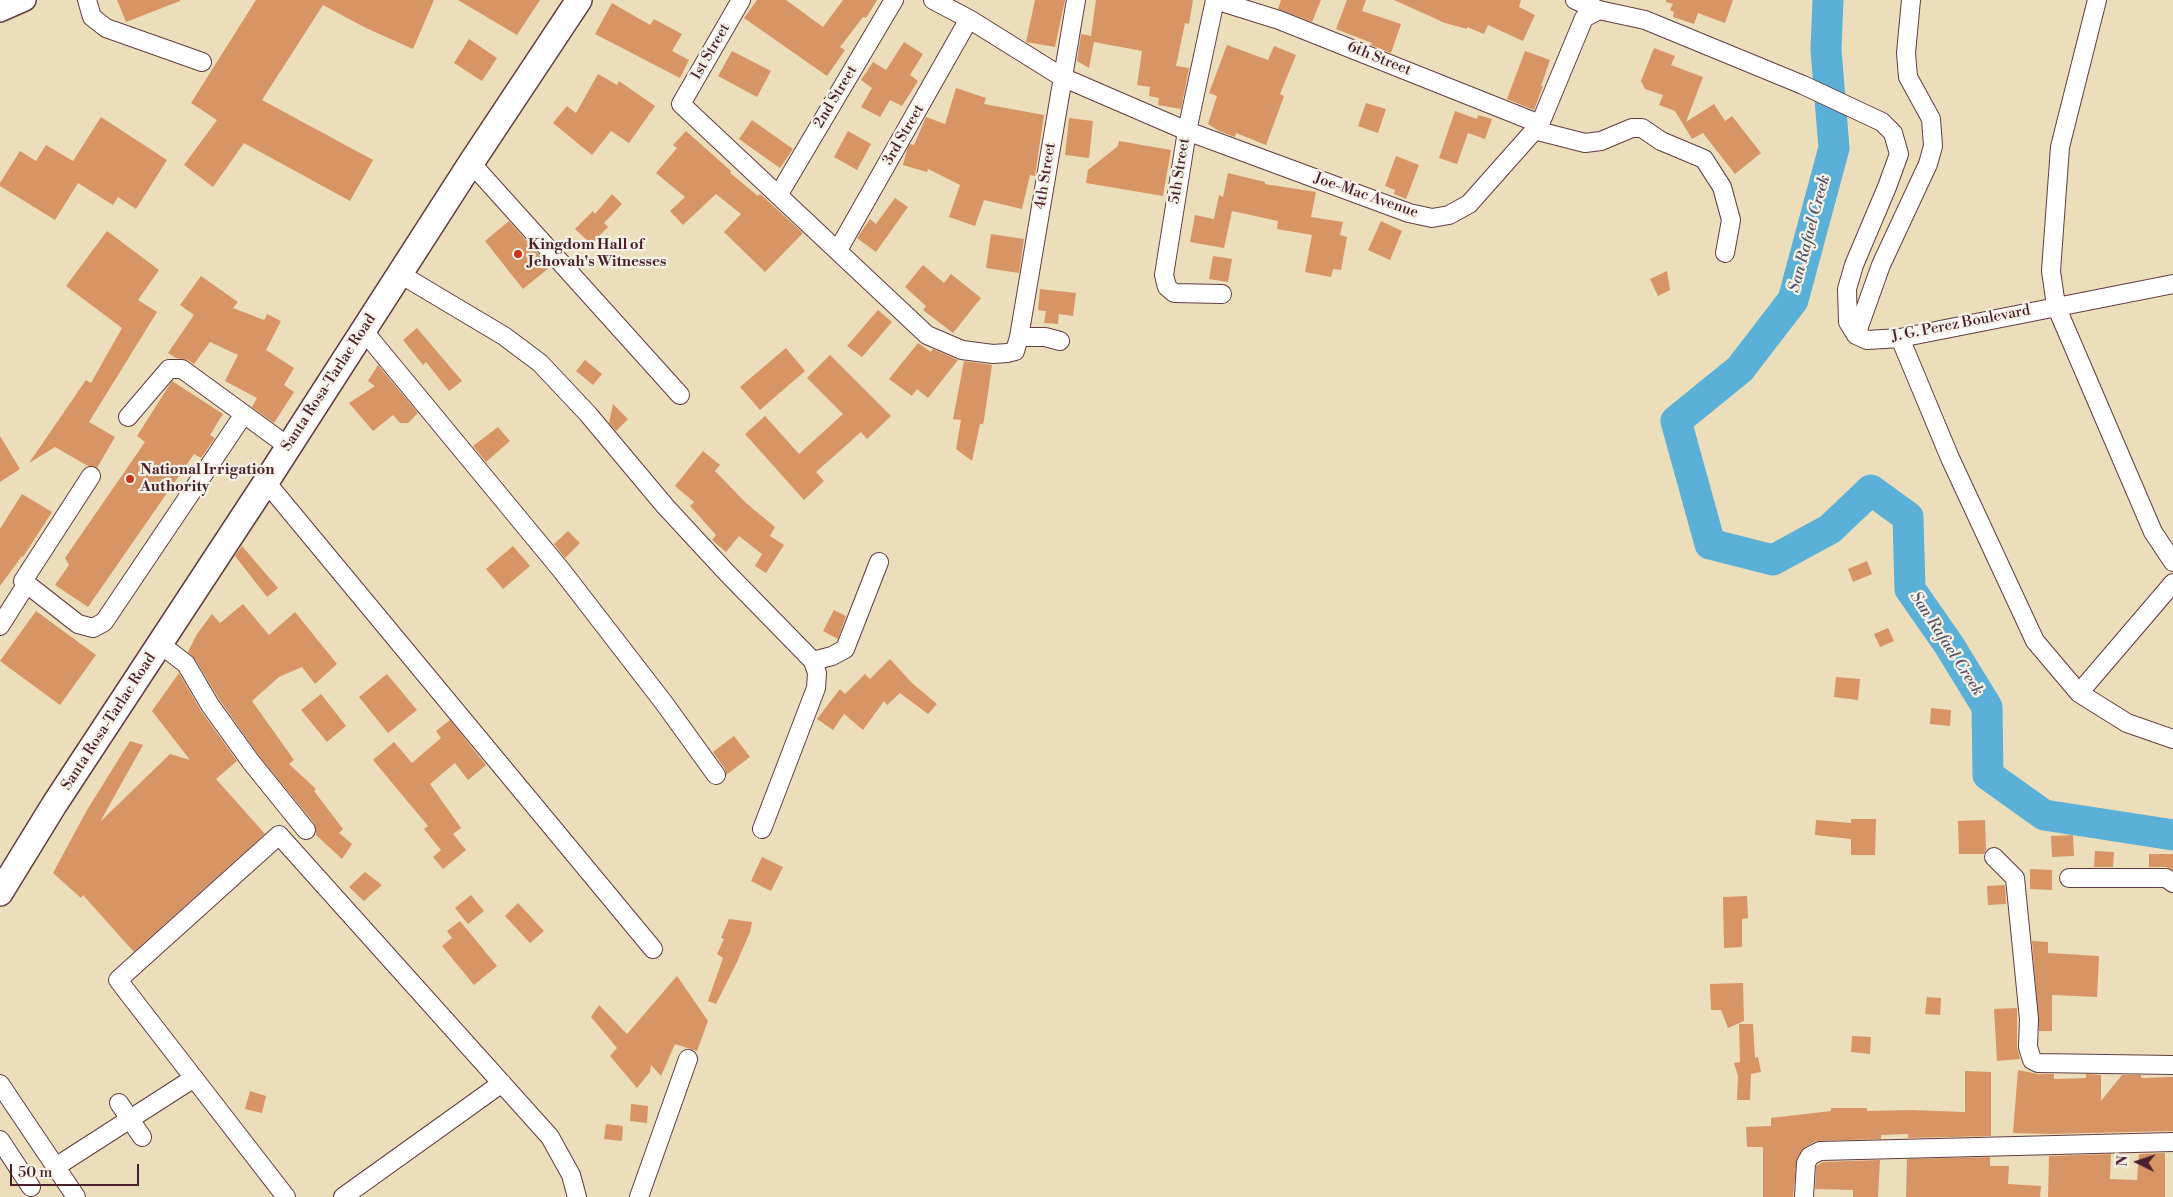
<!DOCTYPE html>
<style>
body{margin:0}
#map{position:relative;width:2173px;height:1197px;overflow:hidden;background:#ecdebb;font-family:"Libre Bodoni",serif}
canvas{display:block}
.north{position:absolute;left:2113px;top:1137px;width:50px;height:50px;-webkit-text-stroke:4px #f7f3e8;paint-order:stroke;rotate:274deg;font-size:14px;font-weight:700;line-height:20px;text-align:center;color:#4a1f2b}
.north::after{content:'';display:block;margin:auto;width:18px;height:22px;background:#4a1f2b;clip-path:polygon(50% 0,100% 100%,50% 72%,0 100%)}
.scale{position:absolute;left:10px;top:1164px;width:129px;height:22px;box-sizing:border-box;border:2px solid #4a1f2b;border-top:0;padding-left:6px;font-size:15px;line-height:18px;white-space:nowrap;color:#4a1f2b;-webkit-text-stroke:4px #f7f3e8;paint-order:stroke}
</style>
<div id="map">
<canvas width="2173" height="1197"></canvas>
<div class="north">N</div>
<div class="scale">50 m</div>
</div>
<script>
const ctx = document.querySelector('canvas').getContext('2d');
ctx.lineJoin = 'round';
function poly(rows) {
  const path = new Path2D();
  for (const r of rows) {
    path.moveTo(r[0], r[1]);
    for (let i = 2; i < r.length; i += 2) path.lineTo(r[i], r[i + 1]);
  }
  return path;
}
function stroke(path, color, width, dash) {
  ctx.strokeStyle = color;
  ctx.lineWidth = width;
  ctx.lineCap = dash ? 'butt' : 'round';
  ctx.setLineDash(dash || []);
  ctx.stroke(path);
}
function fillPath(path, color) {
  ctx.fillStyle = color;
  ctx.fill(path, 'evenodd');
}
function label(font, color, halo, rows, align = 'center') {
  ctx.font = font + ' "Libre Bodoni",serif';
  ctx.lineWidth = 4.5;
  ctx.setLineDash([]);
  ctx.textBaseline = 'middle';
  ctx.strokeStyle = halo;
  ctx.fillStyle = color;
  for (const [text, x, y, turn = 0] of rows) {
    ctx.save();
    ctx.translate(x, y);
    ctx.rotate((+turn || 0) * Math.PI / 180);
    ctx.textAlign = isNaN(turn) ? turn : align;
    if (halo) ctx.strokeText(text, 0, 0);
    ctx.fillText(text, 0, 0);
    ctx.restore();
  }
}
const river = poly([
 [1828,0,1826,50,1834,148,1793,300,1740,369,1676,421,1710,544,1773,560,1830,529,1871,490,1908,517,1910,589,1949,645,1987,707,1988,775,2044,815,2173,835]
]);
const building = poly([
 [117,0,180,0,180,1,126,22],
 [256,0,434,0,413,49,366,28,323,5,262,100,373,160,350,201,244,143,213,187,184,165,217,120,191,103],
 [458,0,540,0,517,35],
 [757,0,786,0,823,27,843,0,877,0,866,18,863,17,840,47,845,50,827,76,744,18],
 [1035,0,1065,0,1055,47,1026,42],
 [1096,0,1193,0,1189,24,1185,23,1176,66,1189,68,1181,109,1158,105,1159,98,1149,96,1150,87,1137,85,1142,51,1094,42,1089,68,1077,61,1081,34,1091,36],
 [1281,0,1321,0,1312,22,1278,9],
 [1347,0,1366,0,1362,11,1401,24,1391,53,1371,45,1372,43,1336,29],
 [1394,0,1521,0,1519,7,1535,15,1523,41,1488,25,1484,34,1467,27,1467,29,1445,23],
 [1666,0,1733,0,1725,23,1698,13,1694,24,1673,17,1674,12,1670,10,1673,4,1666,2],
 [612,3,650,25,654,19,682,34,672,51,689,60,680,78,595,34],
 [469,39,497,58,482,81,454,63],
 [904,42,923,54,910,75,918,81,902,106,890,100,880,117,861,107,872,88,861,80,873,62,886,70],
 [1227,45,1268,60,1274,46,1296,55,1280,94,1284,96,1266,145,1236,133,1235,137,1219,131,1208,124,1217,96,1209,93],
 [1654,48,1675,56,1671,65,1703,77,1686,122,1714,104,1725,121,1732,116,1761,153,1735,174,1703,133,1692,139,1675,111,1659,105,1663,95,1645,89,1641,81],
 [732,51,771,71,757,97,718,76],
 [1525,51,1550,60,1541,86,1543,86,1534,110,1507,99],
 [598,74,617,85,619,81,655,106,629,143,611,131,592,155,553,123,567,106,576,113],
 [956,88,986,98,984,104,1044,115,1035,176,1030,175,1022,209,984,200,975,226,949,217,960,185,928,169,927,172,903,165,907,149,910,144,914,145,926,117,945,124],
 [1366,103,1386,109,1378,133,1358,126],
 [1455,111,1477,119,1478,115,1492,119,1485,139,1468,133,1457,164,1439,158],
 [101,117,167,160,136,209,118,197,113,205,78,183,55,220,0,186,0,183,20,151,36,161,46,145,73,161],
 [1069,118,1093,121,1089,158,1065,155],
 [752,120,793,149,780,168,739,139],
 [686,131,731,171,730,173,758,196,760,194,803,233,765,272,724,232,741,214,716,194,683,225,670,211,685,197,656,173,677,148,673,145],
 [848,131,871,144,857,170,834,157],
 [1119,141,1171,150,1163,196,1086,183,1088,170,1118,146],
 [1396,156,1419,165,1406,199,1394,194,1395,190,1385,186],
 [1228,173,1265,182,1265,184,1316,192,1311,217,1343,222,1340,235,1347,237,1341,270,1333,269,1331,277,1305,272,1312,235,1277,229,1278,221,1232,211,1224,248,1190,242,1195,215,1214,219,1219,195,1223,197],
 [612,194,622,204,604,223,608,227,591,244,575,229,593,211,595,214],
 [895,198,908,207,876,252,857,238,870,219,876,224],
 [509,221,550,267,523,289,485,241],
 [1381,221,1402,231,1390,260,1368,250],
 [107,231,159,270,138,300,157,312,89,422,115,437,97,468,88,466,55,447,29,463,86,380,91,383,122,328,66,286],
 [991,234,1024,239,1019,273,986,268],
 [1213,256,1232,259,1228,282,1209,279],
 [923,265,944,283,951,274,981,298,953,333,923,310,926,306,905,287],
 [1667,271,1670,290,1658,296,1650,279],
 [201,276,238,302,233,308,264,320,267,314,281,321,266,350,294,368,284,385,294,392,274,423,252,407,257,398,225,381,238,355,210,342,194,364,188,360,176,358,168,353,194,315,180,305],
 [1040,289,1076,293,1073,316,1059,314,1058,324,1044,323,1046,311,1038,310],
 [878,310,892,322,862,357,847,346],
 [417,328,462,381,449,391,426,362,423,365,403,340],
 [918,343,931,352,933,349,958,360,928,398,917,389,912,396,889,379],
 [786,348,805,371,760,410,740,387],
 [830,355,891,416,867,439,861,432,816,472,824,481,804,500,745,434,765,416,799,454,843,414,807,378],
 [585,360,602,374,593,385,576,371],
 [964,361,992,365,984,420,983,424,980,424,972,461,956,449,961,420,953,419],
 [378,365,418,413,408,423,400,423,393,415,373,431,349,403,375,386,368,381],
 [172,381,223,414,210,435,215,438,201,458,194,454,88,607,55,585,69,565,65,558,145,442,137,436],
 [613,404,628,419,616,431,609,423],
 [498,427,510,441,486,462,473,446],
 [0,436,20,469,0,482],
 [703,451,720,465,715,471,746,503,775,527,770,536,784,545,766,573,755,566,762,554,739,536,726,552,712,540,716,535,690,506,694,502,675,486],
 [22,494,52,512,23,557,22,556,0,586,0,529],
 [568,531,580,543,565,558,554,544],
 [242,546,278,588,267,597,235,556],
 [513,546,530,566,503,589,486,569],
 [1867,561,1872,574,1853,582,1848,569],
 [243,604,269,635,295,612,337,664,315,684,302,667,279,677,252,701,294,760,289,764,316,789,314,791,343,829,339,833,352,844,342,859,316,835,314,823,259,756,219,699,195,659,188,652,197,634,212,614,220,623],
 [834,610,846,616,838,639,823,631],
 [36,611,96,655,60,705,0,661],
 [1888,628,1894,641,1880,647,1874,634],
 [890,659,912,683,937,704,928,714,900,693,887,705,884,701,863,730,844,714,833,730,817,719,840,689,845,694,865,674,870,679],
 [179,673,201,711,237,761,216,779,265,834,134,952,83,895,81,898,53,873,87,810,130,741,143,745,100,822,170,754,190,760,152,711],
 [387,674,417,710,388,733,359,697],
 [1836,677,1860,679,1858,700,1834,697],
 [321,694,346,726,327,742,301,710],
 [1931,708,1951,710,1950,726,1930,724],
 [450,720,486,765,468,780,455,763,430,784,461,828,453,834,466,850,443,869,433,857,441,850,424,829,428,826,373,760,394,742,412,763,441,738,436,731],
 [734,736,750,757,726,775,725,769,713,752],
 [1851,819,1876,819,1875,855,1851,855,1851,839,1815,835,1816,820,1851,823],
 [1985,820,1986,850,1984,854,1959,854,1958,821],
 [2073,835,2074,856,2052,857,2051,836],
 [2095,851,2114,852,2113,867,2094,867],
 [2149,854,2173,854,2173,870,2166,867,2149,867],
 [762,857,783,867,771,891,751,881],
 [2030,869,2052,870,2052,890,2030,889],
 [365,872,382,885,364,901,349,887],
 [2005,885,2006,904,1988,905,1987,886],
 [471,895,484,911,468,924,455,908],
 [1747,896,1748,918,1742,919,1742,947,1724,948,1723,897],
 [518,903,544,931,530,943,505,916],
 [729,919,752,922,750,932,737,962,716,1004,708,1001,723,958,717,954,724,939,721,938],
 [460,921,497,966,474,985,442,946,452,938,447,931],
 [2032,941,2048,942,2048,953,2099,956,2097,997,2052,995,2052,1031,2039,1031],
 [677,976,708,1021,697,1051,675,1044,661,1076,651,1065,650,1072,637,1088,610,1056,617,1048,591,1017,599,1005,627,1034],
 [1743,983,1744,1021,1728,1028,1721,1010,1711,1010,1710,984],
 [1927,997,1941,998,1940,1015,1925,1014],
 [2017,1008,2017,1047,2020,1059,1997,1061,1994,1009],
 [1739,1024,1753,1024,1755,1058,1758,1057,1761,1072,1751,1074,1750,1100,1737,1100,1738,1076,1734,1063,1740,1062],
 [1852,1036,1871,1037,1870,1054,1851,1052],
 [2018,1070,2038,1074,2054,1074,2054,1079,2086,1078,2086,1074,2101,1075,2101,1101,2122,1075,2141,1075,2141,1078,2173,1077,2173,1131,2050,1134,2013,1133],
 [1965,1071,1991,1072,1991,1136,1908,1138,1908,1134,1881,1135,1881,1139,1816,1141,1805,1147,1797,1158,1793,1197,1763,1197,1763,1147,1747,1147,1746,1127,1771,1126,1771,1118,1831,1111,1831,1108,1867,1108,1867,1111,1910,1110,1965,1112],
 [250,1091,266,1096,262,1113,245,1109],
 [631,1104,648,1106,647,1123,630,1121],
 [606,1124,623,1126,622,1141,604,1139],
 [2165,1153,2165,1197,2048,1197,2049,1156,2111,1154,2110,1179,2137,1180,2139,1154],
 [1990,1157,1990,1166,2009,1166,2008,1184,2041,1186,2040,1197,1906,1197,1907,1159],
 [1880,1160,1878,1197,1853,1197,1853,1190,1815,1189,1816,1166,1823,1162]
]);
const minor = poly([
 [87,0,92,17,106,28,202,62],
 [741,0,681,104,927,335,962,350,993,354,1007,353,1015,351,1019,337,1076,0],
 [933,0,969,19,1062,77,1187,131,1409,213,1432,218,1449,215,1469,204,1540,124,1584,18,1599,10,1645,20,1803,85,1882,122,1893,133,1899,154,1887,187,1854,265,1847,289,1848,322,1856,335,1867,340,1900,338,2173,284],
 [1215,0,1187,131,1164,275,1167,287,1174,293,1222,294],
 [1215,0,1279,20,1540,124],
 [1575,0,1599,10],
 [2097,0,2060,147,2051,271,2056,306,2153,532,2173,562],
 [1534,130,1585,143,1601,141,1632,128,1642,128,1661,141,1704,159,1722,187,1731,220,1725,253],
 [471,163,680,395],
 [779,194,894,0],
 [838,250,969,19],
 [400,274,504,336,540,363,588,414,665,506,727,573,813,661,817,673,816,688,762,829],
 [363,330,562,571,664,703,716,775],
 [1856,335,1881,265,1928,164,1933,146,1931,119,1908,77,1906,53,1911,0],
 [1019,337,1045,337,1060,341],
 [1900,338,1950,458,2035,641,2079,693,2127,723,2173,739],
 [128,417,169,369,182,369,289,447],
 [91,476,23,581,78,624,93,628,104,622,244,414],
 [266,482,653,949],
 [0,626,26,585],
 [160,644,186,664,210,705,251,762,306,830],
 [813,661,832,656,845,649,879,562],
 [2079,693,2173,583],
 [1994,857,2015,878,2029,1019,2028,1047,2032,1060,2038,1063,2173,1065],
 [2069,878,2166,878,2173,883],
 [0,1084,76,1197],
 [119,1103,142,1137],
 [0,1140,31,1187],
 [57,1166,194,1078],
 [286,1197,118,980,279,835,550,1137,571,1175,577,1197],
 [343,1197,502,1083],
 [639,1197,688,1059],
 [1804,1197,1806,1163,1810,1156,1820,1151,2173,1142]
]);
const major = poly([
 [0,11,25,0]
]);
const highway = poly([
 [0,893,54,805,266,482,471,163,579,0]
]);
const markers = [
 [518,254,5,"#c8321e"],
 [130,479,5,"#c8321e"]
];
const streetNames = [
 ["1st Street",711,52,-60],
 ["6th Street",1379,59,22],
 ["2nd Street",836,97,-59],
 ["3rd Street",904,135,-60],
 ["5th Street",1180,171,-81],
 ["4th Street",1046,176,-81],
 ["Joe-Mac Avenue",1366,196,19],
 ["J. G. Perez Boulevard",1961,324,-11],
 ["Santa Rosa-Tarlac Road",329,383,-57],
 ["Santa Rosa-Tarlac Road",109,722,-57]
];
const poiNames = [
 ["Kingdom Hall of",528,245],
 ["Jehovah's Witnesses",528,262],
 ["National Irrigation",140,470],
 ["Authority",140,487]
];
const waterNames = [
 ["San Rafael Creek",1810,234,-75],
 ["San Rafael Creek",1946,644,57]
];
stroke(river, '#5ab0d7', 31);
fillPath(building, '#d79465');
stroke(minor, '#623c41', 20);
stroke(major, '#623c41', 24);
stroke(highway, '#623c41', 28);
stroke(minor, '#fff', 18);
stroke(major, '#fff', 21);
stroke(highway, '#fff', 25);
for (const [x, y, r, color] of markers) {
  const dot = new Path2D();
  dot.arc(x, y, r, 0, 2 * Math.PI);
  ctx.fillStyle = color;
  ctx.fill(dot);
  stroke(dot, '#f7f3e8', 2);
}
label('15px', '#4a1f2b', '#f7f3e8', streetNames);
label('bold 15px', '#4a1f2b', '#f7f3e8', poiNames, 'left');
label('italic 16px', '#505267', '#f7f3e8', waterNames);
</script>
